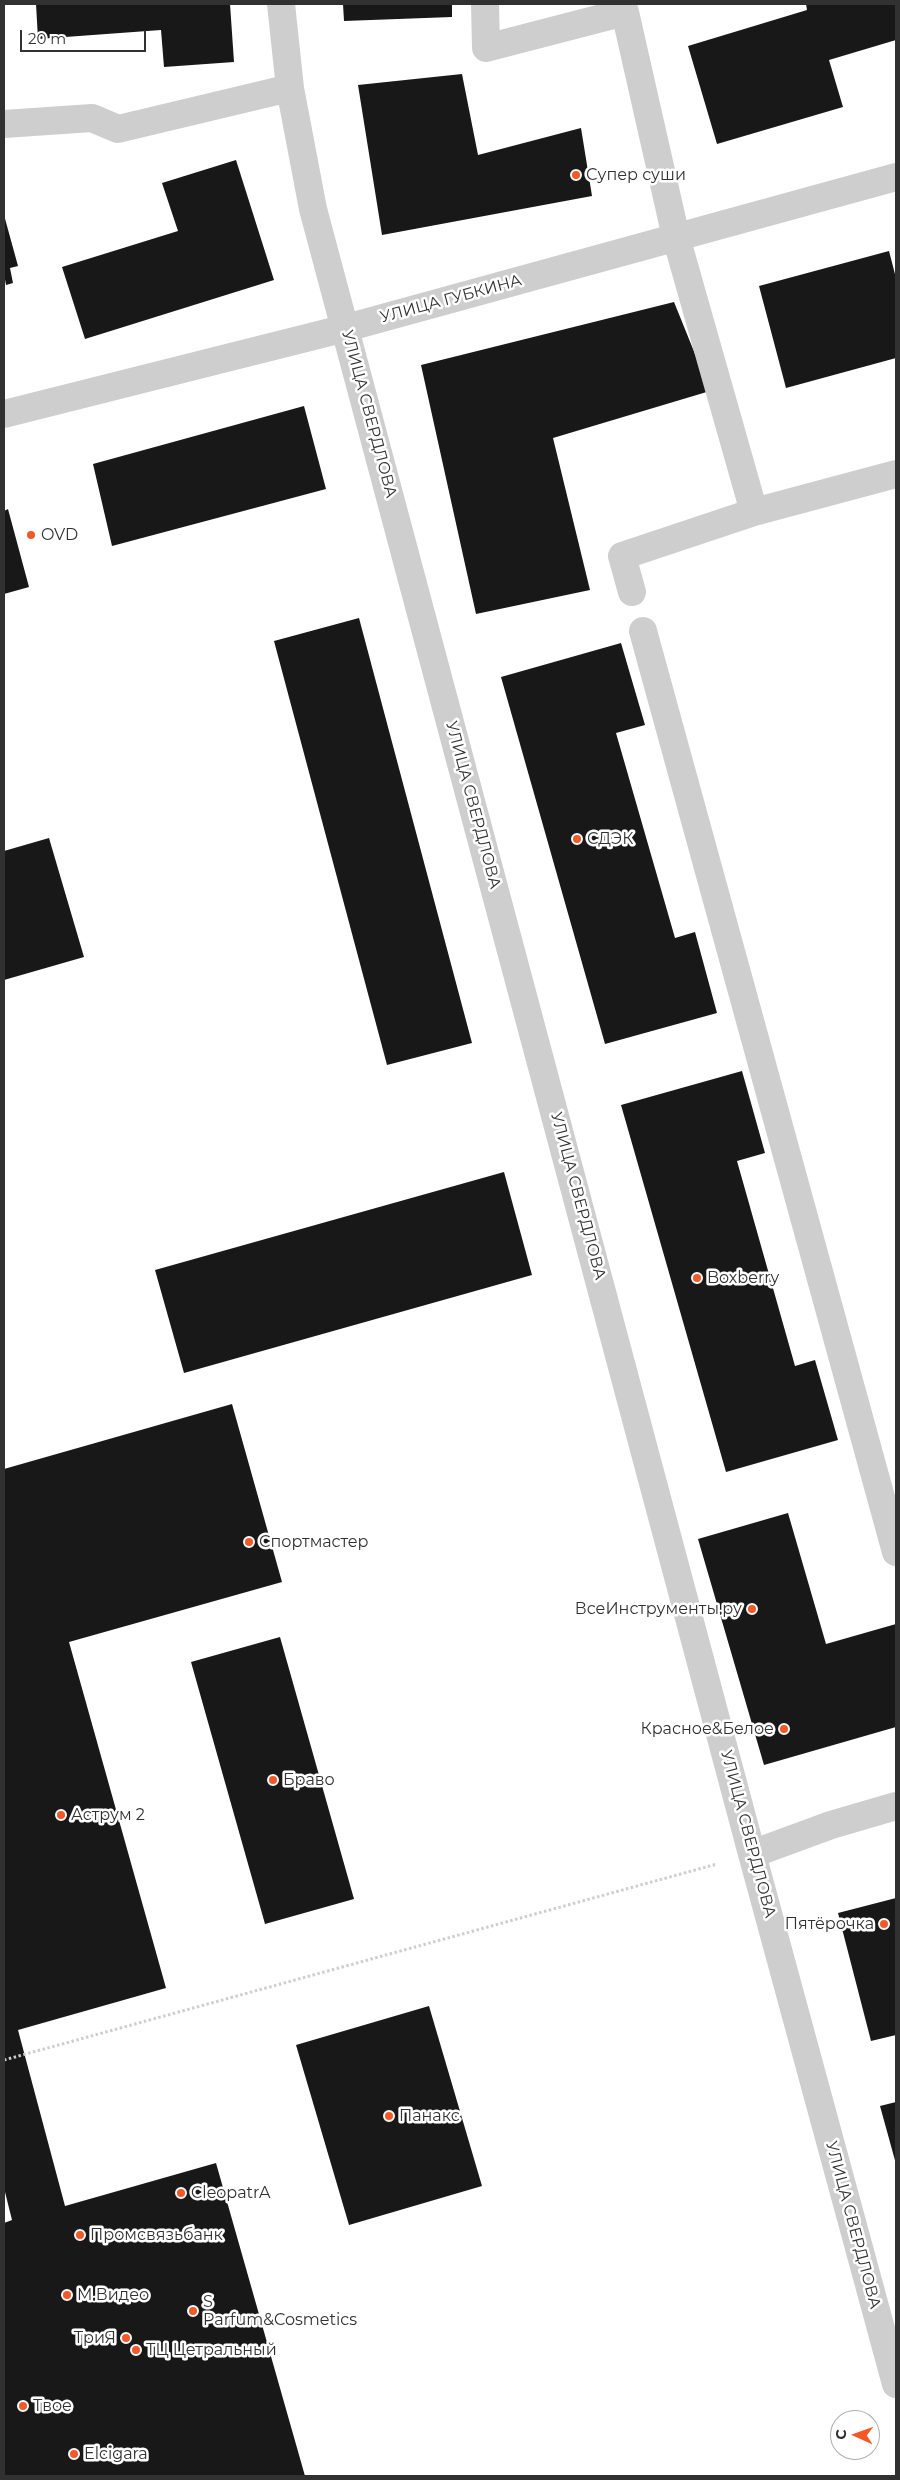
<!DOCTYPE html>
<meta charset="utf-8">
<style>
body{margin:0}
#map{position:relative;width:900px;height:2480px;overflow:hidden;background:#fff;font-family:Montserrat,sans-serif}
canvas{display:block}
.frame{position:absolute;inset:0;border:5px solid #313131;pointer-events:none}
.north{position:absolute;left:830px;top:2410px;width:50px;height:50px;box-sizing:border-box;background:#fff;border:1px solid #adadad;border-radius:50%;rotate:272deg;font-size:14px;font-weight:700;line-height:20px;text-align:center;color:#313131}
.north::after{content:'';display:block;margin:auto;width:18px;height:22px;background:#f35927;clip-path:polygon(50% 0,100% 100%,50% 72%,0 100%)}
.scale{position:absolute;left:20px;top:30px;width:126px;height:22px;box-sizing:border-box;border:2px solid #313131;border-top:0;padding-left:6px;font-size:15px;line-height:18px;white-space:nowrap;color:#313131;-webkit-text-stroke:4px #fff;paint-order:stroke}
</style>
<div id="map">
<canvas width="900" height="2480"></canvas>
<div class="frame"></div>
<div class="north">С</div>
<div class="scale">20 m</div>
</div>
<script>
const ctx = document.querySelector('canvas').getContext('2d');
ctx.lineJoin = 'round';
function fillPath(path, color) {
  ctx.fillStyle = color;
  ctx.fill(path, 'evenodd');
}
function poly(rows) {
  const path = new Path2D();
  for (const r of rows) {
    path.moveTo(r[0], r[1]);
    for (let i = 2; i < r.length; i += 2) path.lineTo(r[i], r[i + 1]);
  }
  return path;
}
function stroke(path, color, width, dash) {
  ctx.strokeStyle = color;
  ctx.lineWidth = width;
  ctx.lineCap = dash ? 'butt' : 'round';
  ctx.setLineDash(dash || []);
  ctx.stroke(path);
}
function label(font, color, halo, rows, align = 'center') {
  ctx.font = font + ' Montserrat,sans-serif';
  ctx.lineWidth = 5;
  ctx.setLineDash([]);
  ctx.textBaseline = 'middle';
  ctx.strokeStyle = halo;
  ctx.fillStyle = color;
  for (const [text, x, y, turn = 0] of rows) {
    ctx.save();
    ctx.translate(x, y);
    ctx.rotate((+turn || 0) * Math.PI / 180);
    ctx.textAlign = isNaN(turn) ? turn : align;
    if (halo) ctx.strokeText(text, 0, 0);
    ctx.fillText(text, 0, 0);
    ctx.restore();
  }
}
const building = poly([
 [36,4,230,4,234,62,164,67,161,30,38,39],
 [343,4,452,4,452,17,344,21],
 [806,4,896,4,896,40,829,60,843,107,717,144,688,46,807,10],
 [462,74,478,155,581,128,592,196,382,235,358,85],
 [236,160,274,280,85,339,62,267,178,231,162,183],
 [4,215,18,266,10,268,13,283,6,285,4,274],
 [889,251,896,278,896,358,786,388,759,286],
 [674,302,710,391,553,438,590,590,476,614,421,365],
 [304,406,326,489,112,546,93,464],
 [8,509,29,587,4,594,4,511],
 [359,618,472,1043,387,1065,274,641],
 [621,643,645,725,616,733,675,938,695,932,717,1013,605,1044,501,677],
 [49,838,84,957,4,980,4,851],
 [742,1071,765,1153,737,1161,795,1366,815,1360,838,1440,726,1472,621,1105],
 [504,1172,532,1275,184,1373,155,1270],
 [232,1404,282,1582,69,1642,166,1988,18,2030,65,2206,216,2163,305,2476,4,2476,4,2223,12,2220,4,2188,4,1469],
 [788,1513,826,1644,896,1624,896,1727,764,1765,698,1539],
 [280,1637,354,1899,265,1924,191,1662],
 [896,1898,896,2035,871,2041,838,1913],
 [429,2006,482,2186,349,2225,296,2045],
 [896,2102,896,2164,880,2106]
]);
const path = poly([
 [4,2060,717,1864]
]);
const minor = poly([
 [281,4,290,88,313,209,752,1854,896,2384],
 [485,4,486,48,625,12,676,237,754,512,896,474],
 [4,124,92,118,118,129,290,88],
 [4,414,346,328,896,177],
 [632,592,622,556,754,512],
 [643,631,896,1552],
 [752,1854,831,1825,896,1806]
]);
const markers = [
 [576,175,5,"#f35927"],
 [31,535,5,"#f35927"],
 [577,839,5,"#f35927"],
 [697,1278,5,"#f35927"],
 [249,1542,5,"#f35927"],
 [752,1609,5,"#f35927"],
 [784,1729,5,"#f35927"],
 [273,1780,5,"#f35927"],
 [61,1815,5,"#f35927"],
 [884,1924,5,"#f35927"],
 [389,2116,5,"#f35927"],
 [181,2193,5,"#f35927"],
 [80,2235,5,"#f35927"],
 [67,2295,5,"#f35927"],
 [193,2311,5,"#f35927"],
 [126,2338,5,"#f35927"],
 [136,2350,5,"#f35927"],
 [23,2406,5,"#f35927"],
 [74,2454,5,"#f35927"]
];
const poiNames = [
 ["Супер суши",586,175],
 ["OVD",41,535],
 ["СДЭК",587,839],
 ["Boxberry",707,1278],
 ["Спортмастер",259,1542],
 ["ВсеИнструменты.ру",742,1609,"right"],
 ["Красное&Белое",774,1729,"right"],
 ["Браво",283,1780],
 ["Аструм 2",71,1815],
 ["Пятёрочка",874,1924,"right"],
 ["Панакс",399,2116],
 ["CleopatrA",191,2193],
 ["Промсвязьбанк",90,2235],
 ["М.Видео",77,2295],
 ["S",203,2302],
 ["Parfum&Cosmetics",203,2320],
 ["ТриЯ",116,2338,"right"],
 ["ТЦ Цетральный",146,2350],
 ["Твое",33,2406],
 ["Elcigara",84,2454]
];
const streetNames = [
 ["УЛИЦА ГУБКИНА",451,299,-15],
 ["УЛИЦА СВЕРДЛОВА",369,414,75],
 ["УЛИЦА СВЕРДЛОВА",473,805,75],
 ["УЛИЦА СВЕРДЛОВА",578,1196,75],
 ["УЛИЦА СВЕРДЛОВА",748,1834,75],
 ["УЛИЦА СВЕРДЛОВА",853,2225,75]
];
fillPath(building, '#181818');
stroke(path, '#cecece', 3, [2.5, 2.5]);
stroke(minor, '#cecece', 28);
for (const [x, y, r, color] of markers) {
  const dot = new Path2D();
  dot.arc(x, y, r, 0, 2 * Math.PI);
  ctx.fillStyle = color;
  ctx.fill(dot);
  stroke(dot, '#fff', 2);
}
label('16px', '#313131', '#fff', poiNames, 'left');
label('16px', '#313131', '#fff', streetNames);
</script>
